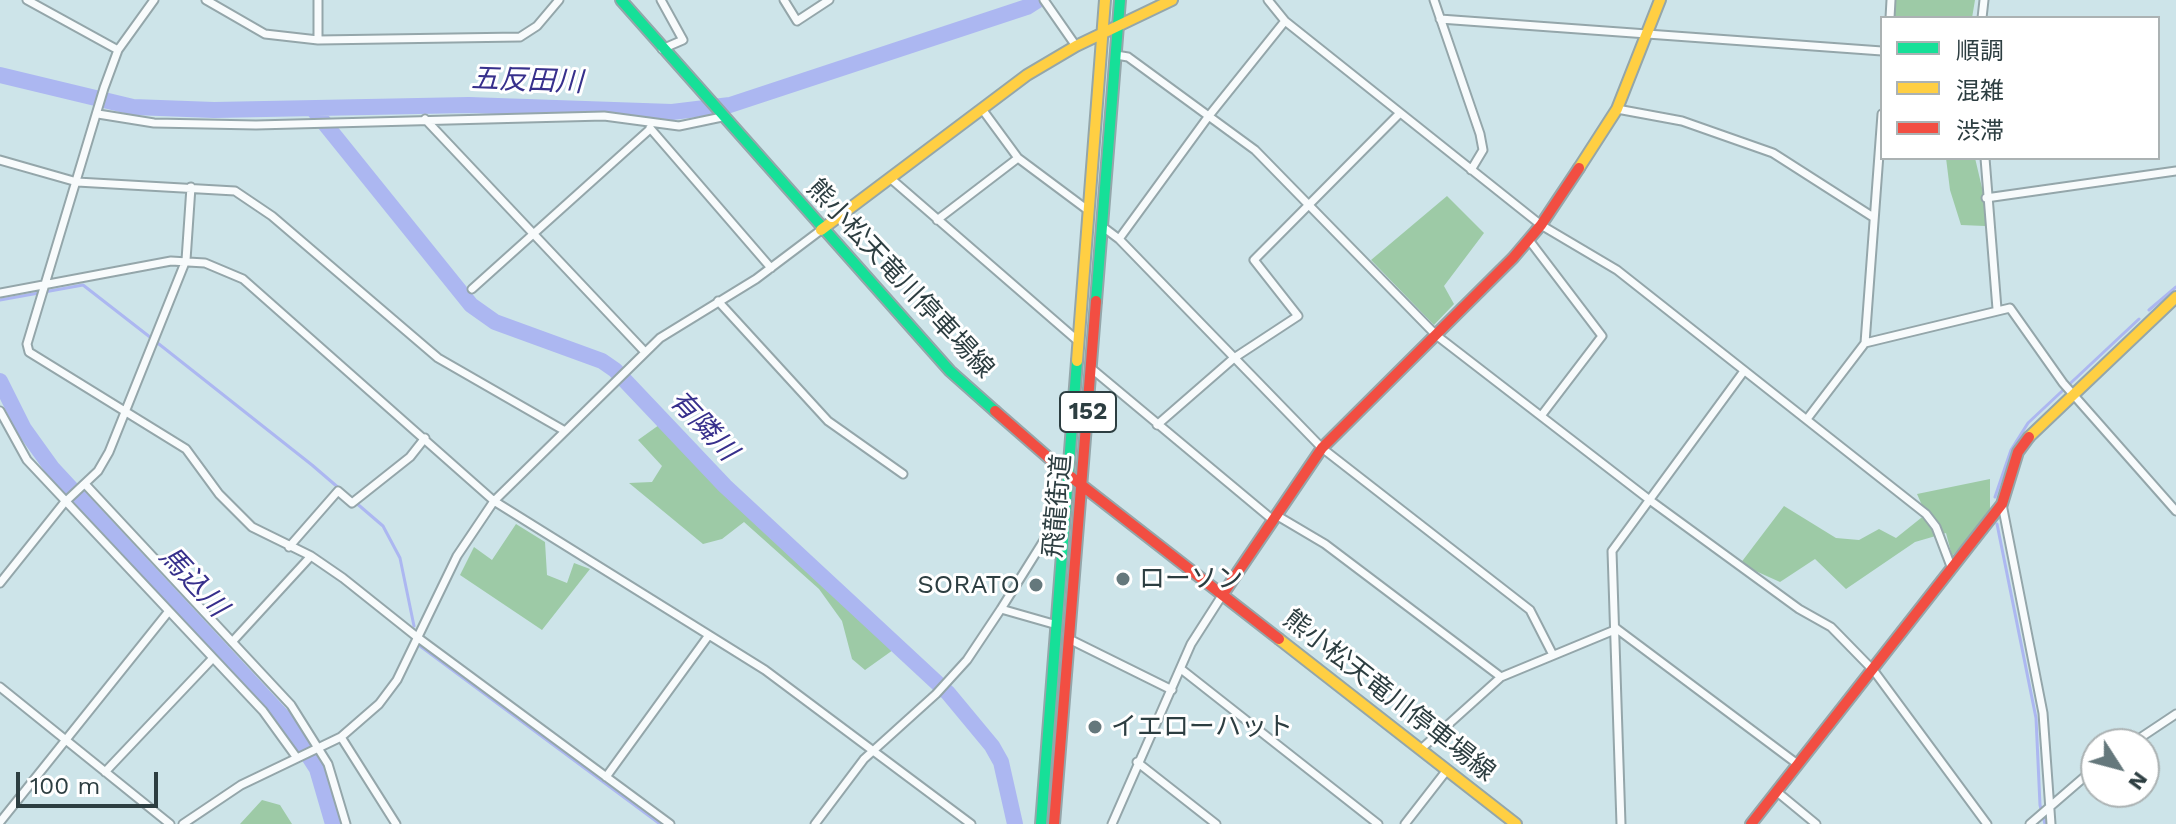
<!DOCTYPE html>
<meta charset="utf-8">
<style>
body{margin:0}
#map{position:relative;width:2176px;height:824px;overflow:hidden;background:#cde4e9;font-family:"Work Sans","Noto Sans JP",sans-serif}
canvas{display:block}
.legend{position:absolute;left:1880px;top:16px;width:280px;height:144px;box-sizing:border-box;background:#fff;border:2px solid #abb2b3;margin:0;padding:10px 14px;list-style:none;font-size:24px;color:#2d3e41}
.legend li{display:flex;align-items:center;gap:16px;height:40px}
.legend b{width:40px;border:2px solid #abb2b3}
.north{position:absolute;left:2080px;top:728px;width:80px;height:80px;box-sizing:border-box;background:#fff;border:2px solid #abb2b3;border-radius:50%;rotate:126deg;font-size:22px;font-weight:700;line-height:32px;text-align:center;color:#2d3e41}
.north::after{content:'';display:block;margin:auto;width:28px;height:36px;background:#65787c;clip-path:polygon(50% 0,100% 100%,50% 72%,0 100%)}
.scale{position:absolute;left:16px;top:772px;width:142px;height:36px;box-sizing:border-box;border:4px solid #2d3e41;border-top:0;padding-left:10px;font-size:24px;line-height:28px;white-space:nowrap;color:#2d3e41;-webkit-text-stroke:6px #fff;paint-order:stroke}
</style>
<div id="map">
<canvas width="2176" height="824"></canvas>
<ul class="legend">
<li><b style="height:10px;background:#16e098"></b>順調</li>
<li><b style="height:10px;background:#ffcf43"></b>混雑</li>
<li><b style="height:10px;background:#f24e42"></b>渋滞</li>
</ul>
<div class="north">N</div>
<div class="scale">100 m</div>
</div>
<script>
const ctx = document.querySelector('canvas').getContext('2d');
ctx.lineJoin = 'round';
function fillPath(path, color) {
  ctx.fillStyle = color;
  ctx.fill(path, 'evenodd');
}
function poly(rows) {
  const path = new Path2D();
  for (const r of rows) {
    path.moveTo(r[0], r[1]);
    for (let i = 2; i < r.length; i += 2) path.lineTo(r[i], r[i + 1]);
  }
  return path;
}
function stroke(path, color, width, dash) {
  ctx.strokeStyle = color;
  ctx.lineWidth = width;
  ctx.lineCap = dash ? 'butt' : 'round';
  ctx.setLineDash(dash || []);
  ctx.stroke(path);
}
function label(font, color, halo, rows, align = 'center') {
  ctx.font = font + ' "Work Sans","Noto Sans JP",sans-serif';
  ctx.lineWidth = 6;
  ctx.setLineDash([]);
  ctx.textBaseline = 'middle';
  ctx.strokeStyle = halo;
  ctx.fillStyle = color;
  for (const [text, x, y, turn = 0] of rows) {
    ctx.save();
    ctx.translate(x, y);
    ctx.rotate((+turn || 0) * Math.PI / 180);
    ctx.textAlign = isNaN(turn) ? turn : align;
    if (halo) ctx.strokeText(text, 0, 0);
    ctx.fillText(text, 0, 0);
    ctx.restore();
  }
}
const forest = poly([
 [1891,0,1975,0,1972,18,1890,18],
 [1946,158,1975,158,1987,209,1985,226,1961,225,1950,190],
 [1447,196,1484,233,1444,286,1454,304,1434,325,1371,260],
 [659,425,792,556,893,650,865,670,852,659,842,621,819,589,744,522,722,539,703,544,629,483,652,482,662,466,638,440],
 [1990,479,1990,514,1952,556,1946,533,1915,542,1846,589,1815,559,1780,582,1740,564,1784,506,1836,538,1859,540,1879,529,1896,538,1926,514,1917,494],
 [516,524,545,542,547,575,567,583,574,563,590,569,542,630,460,575,474,547,492,560],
 [262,800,280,805,292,824,240,824]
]);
const stream = poly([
 [0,300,83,285,164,348,312,465,383,526,400,558,414,626],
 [2149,310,2176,287],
 [1995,497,2011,450,2028,423,2139,319],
 [1997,524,2036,718,2040,805,2045,824],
 [420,646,660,824]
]);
const river = poly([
 [0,75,133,107,214,110,469,105,672,112,730,105,1027,7,1038,0],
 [313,109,471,305,495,322,602,361,615,370,725,486,948,693,992,746,1001,762,1015,824],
 [0,381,24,429,52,468,284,718,317,769,333,824]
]);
const street = poly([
 [27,0,118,50],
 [154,0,118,50,104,88,27,344,29,352,186,449,219,494,252,527,311,556,343,578,417,637,670,824],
 [206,0,265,34,318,40,520,37,537,26,559,0],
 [661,0,683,40,662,49],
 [784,0,797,21,829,0],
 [1044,0,1076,46],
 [1268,0,1285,21,1541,225,1617,270,1926,514,1936,527,1952,569],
 [1434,0,1480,134,1483,150,1471,170],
 [1890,18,1891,0],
 [1982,18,1984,0],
 [1440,19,1882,51],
 [318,40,318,0],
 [1116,55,1128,57,1255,150,1436,335,1651,501,1799,609,1831,627,1874,671,1987,824],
 [982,109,1018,158,1089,211],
 [1617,109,1682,121,1773,153,1873,217],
 [98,114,154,123,256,125,604,116,679,126,722,117],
 [425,119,645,352],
 [650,128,771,268],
 [1985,158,1997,309],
 [0,160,77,182,235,191,272,216,438,358,565,431],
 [890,178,1078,341],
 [1986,198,2176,171],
 [937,220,1018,158],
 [1103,227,1119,239,1322,448,1530,610,1553,655],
 [1119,239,1208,117,1285,21],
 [1529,240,1602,336,1541,416],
 [472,289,649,130],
 [0,293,171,261,205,263,243,279,494,501,765,670,971,824],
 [718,301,828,421,903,474],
 [1865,343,2010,308,2063,383,2176,511],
 [1092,369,1273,520],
 [0,411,27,460,263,711,297,758],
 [1807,419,1865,343,1882,114],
 [1157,425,1234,358,1298,316,1254,260,1400,113],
 [85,484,291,705,328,764,346,824],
 [2002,504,2043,713,2051,824],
 [1276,515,1325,544,1501,677],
 [289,547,338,491,352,503,410,457,425,438],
 [0,583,64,503,98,471,109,452,186,260,191,187],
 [1001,609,1046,537,1061,521],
 [1617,629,1796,763],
 [1069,639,1172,690],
 [232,642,311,556],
 [1181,669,1378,824],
 [0,687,170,824],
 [341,737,396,824],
 [2131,744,2176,714],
 [1421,749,1501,677,1617,629],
 [1137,762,1216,824],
 [105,772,213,658],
 [606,777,709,635],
 [1776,791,1816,824],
 [0,822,169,611],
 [183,824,241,785,341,737,379,704,397,680,457,556,494,501,660,338,756,279,821,230],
 [815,824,864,759,936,694,967,660,1001,609,1057,625],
 [1112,824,1191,644,1223,594],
 [1405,824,1447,770],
 [1621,824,1612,551,1744,371],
 [2030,824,2096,767]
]);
const fast = poly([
 [621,0,950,371,995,411],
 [1096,301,1120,0],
 [1041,824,1077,361]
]);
const slow = poly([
 [1579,168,1617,109,1660,0],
 [821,230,1027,75,1076,46,1172,0],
 [1077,361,1105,0],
 [2029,437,2176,297],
 [1279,639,1516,824]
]);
const jam = poly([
 [995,411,1066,473,1279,639],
 [1223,594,1322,448,1513,258,1541,225,1579,168],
 [1054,824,1096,301],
 [1751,824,2002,504,2018,452,2029,437]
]);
const markers = [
 [1123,579,8,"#65787c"],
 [1036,585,8,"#65787c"],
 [1095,727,8,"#65787c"]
];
const shields = [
 [1088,412,56]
];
const shieldNames = [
 ["152",1088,412]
];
const streetNames = [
 ["熊小松天竜川停車場線",900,279,47],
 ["飛龍街道",1058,506,-85],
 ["熊小松天竜川停車場線",1389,696,38]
];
const poiNames = [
 ["ローソン",1139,579],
 ["SORATO",1020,585,"right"],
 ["イエローハット",1111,727]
];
const waterNames = [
 ["五反田川",527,81,2],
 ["有隣川",703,426,47],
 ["馬込川",193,582,47]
];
fillPath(forest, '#9dcaa6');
stroke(stream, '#acb7f1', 3);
stroke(river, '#acb7f1', 16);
stroke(street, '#94a6aa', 11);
stroke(fast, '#94a6aa', 14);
stroke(slow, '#94a6aa', 14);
stroke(jam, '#94a6aa', 14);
stroke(street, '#f8fbfc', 7);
stroke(fast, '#16e098', 10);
stroke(slow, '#ffcf43', 10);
stroke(jam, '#f24e42', 10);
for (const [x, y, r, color] of markers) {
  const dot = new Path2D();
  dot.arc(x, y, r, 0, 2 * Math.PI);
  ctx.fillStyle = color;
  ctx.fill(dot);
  stroke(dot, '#fff', 3);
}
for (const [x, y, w] of shields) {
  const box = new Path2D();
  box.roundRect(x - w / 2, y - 20, w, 40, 6);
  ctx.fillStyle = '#fff';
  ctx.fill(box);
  stroke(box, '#2d3e41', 2);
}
label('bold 24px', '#2d3e41', null, shieldNames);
label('26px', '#2d3e41', '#fff', streetNames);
label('26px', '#2d3e41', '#fff', poiNames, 'left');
label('italic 28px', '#37308c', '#fff', waterNames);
</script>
